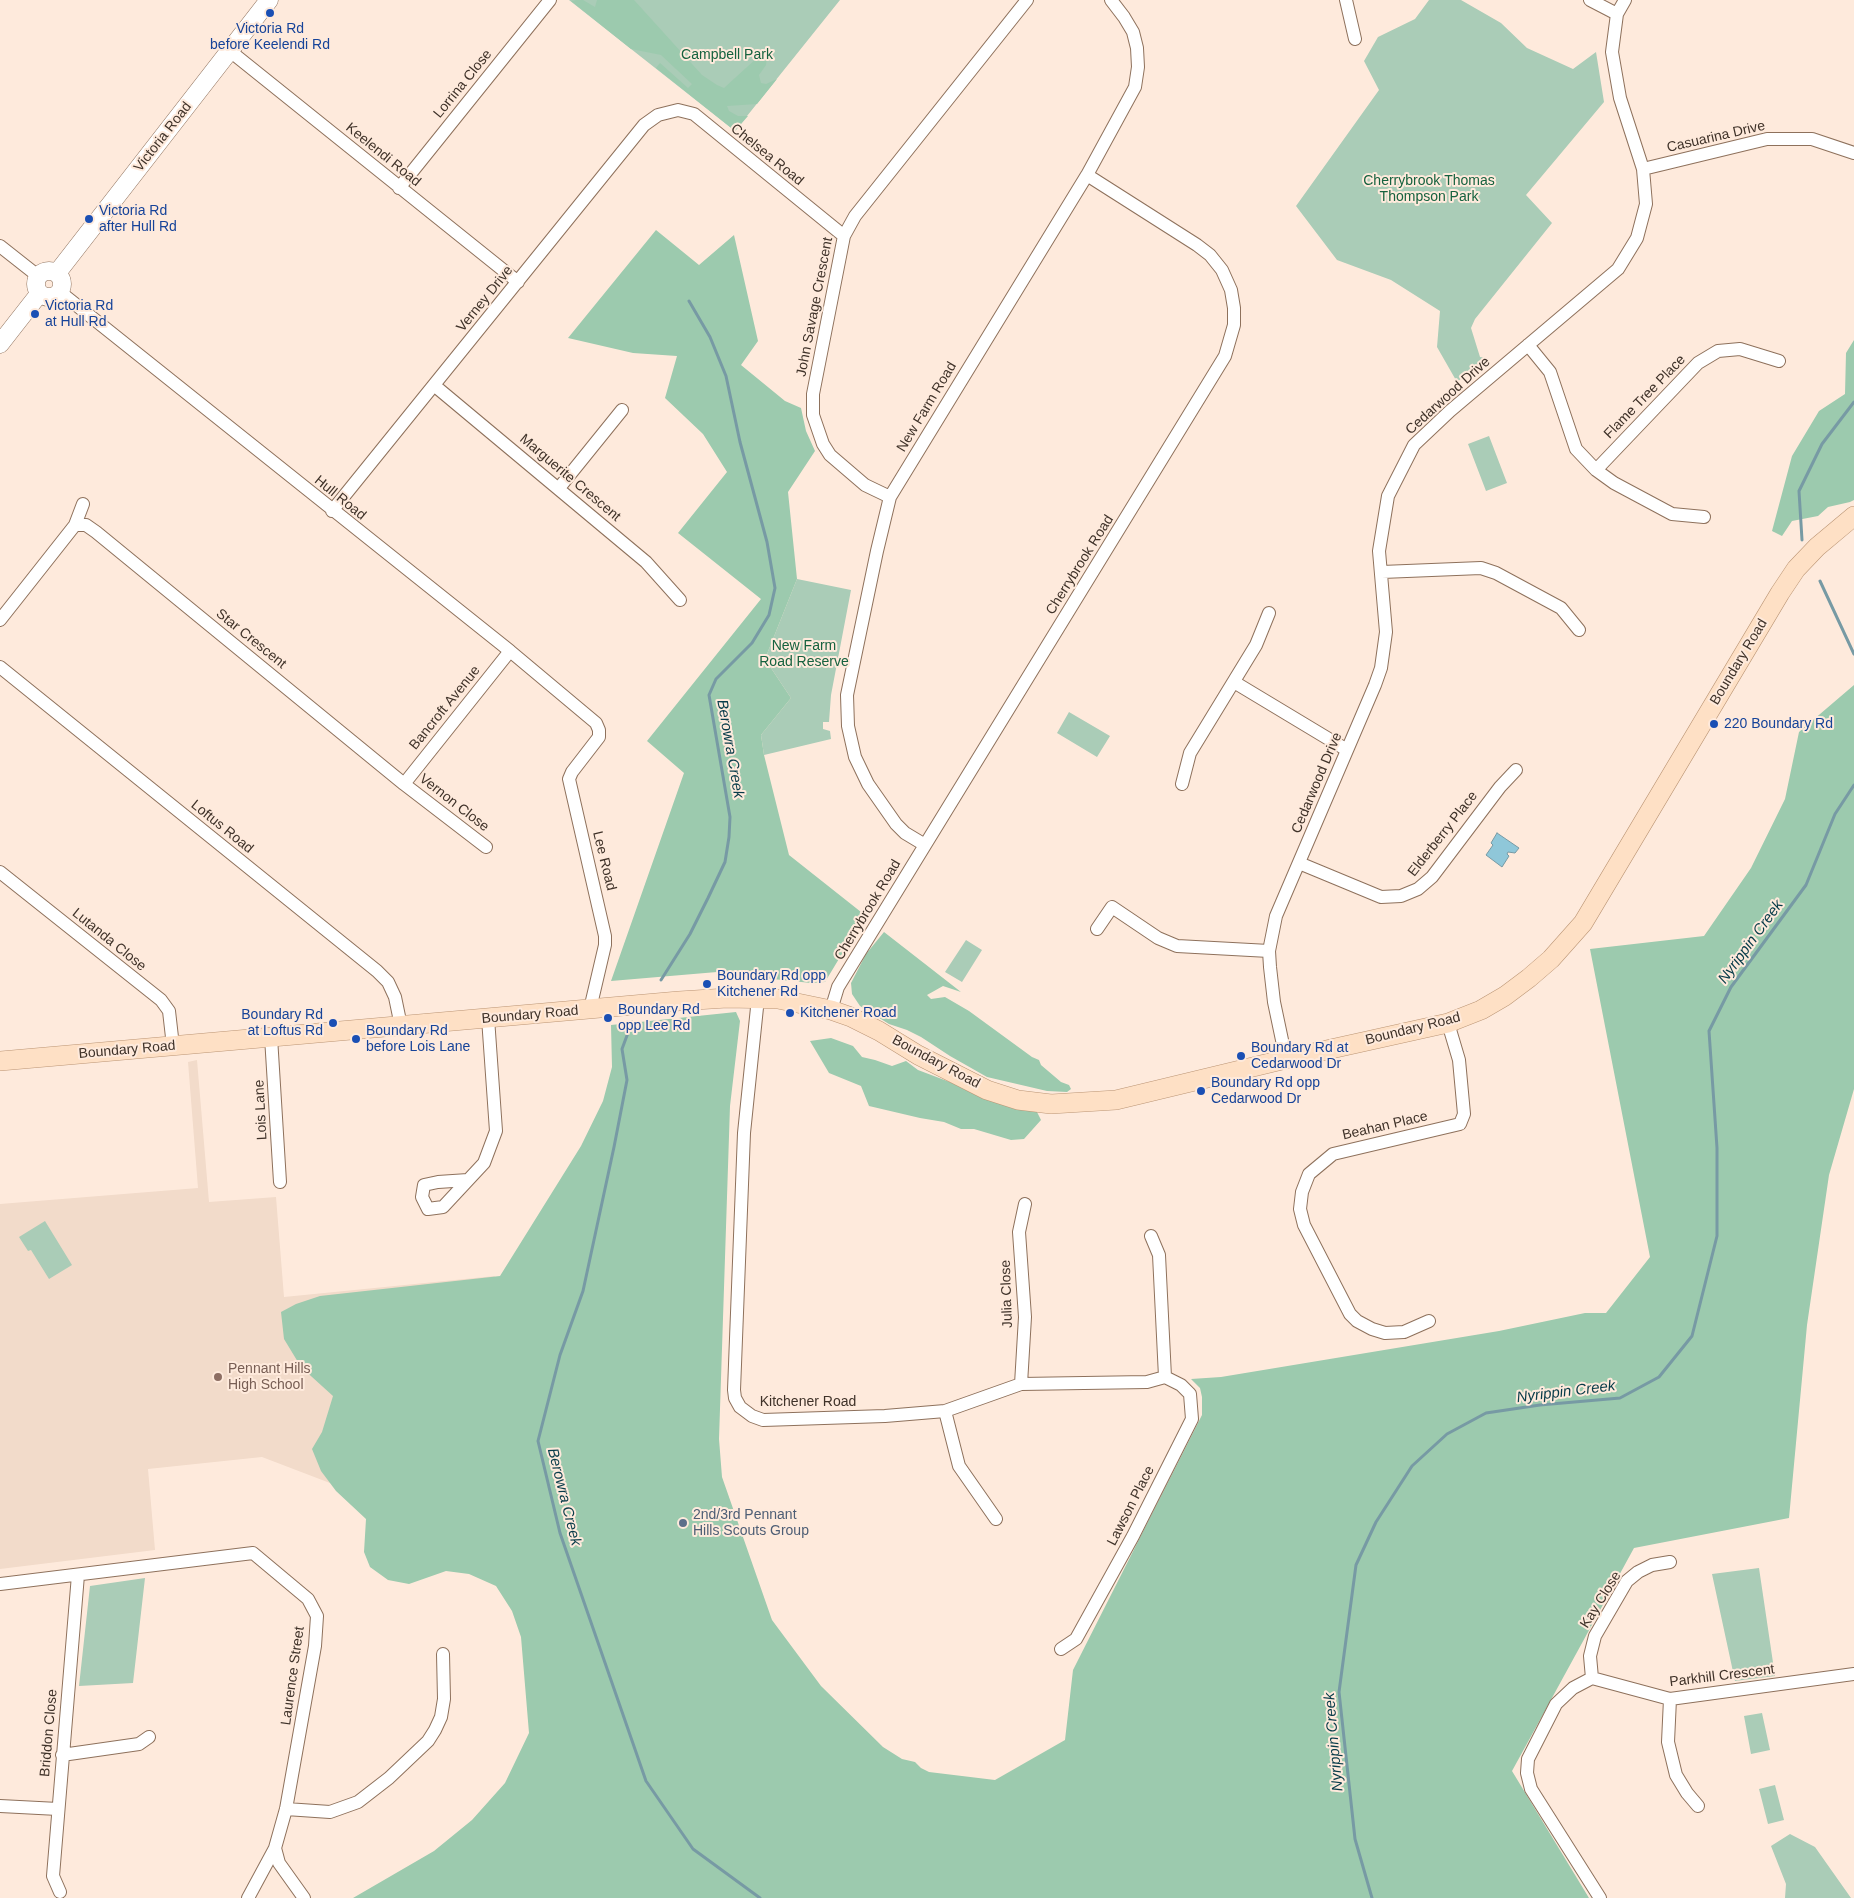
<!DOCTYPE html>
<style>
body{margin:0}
canvas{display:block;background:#feeadc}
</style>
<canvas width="1854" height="1898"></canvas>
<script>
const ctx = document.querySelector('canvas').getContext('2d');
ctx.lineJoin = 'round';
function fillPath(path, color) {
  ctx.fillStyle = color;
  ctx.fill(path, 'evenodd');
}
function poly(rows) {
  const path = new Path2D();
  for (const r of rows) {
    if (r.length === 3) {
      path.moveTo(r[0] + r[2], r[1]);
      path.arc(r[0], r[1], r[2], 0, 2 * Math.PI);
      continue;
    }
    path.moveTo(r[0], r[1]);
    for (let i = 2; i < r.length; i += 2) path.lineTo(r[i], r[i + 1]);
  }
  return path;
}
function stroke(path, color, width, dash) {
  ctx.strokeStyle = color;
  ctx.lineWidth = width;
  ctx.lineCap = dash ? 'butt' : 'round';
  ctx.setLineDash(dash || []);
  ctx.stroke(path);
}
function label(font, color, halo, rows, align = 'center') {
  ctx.font = font + ' Helvetica,sans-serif';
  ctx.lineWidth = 4;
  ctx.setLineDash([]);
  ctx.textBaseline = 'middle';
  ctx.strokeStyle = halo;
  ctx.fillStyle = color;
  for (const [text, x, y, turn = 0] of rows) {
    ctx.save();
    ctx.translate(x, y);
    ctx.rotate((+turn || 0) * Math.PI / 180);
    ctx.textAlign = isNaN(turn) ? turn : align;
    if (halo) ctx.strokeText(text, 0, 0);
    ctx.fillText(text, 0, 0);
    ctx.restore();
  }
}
const built = poly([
 [197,1060,209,1202,276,1197,284,1297,495,1276,361,1508,343,1488,262,1457,148,1469,155,1550,0,1569,0,1204,198,1188,188,1062]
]);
const green = poly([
 [569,0,840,0,735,131],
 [1429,0,1461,0,1501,23,1527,48,1573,69,1596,52,1604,102,1526,195,1552,223,1475,319,1471,328,1480,357,1487,358,1457,382,1437,347,1440,311,1391,280,1337,260,1296,206,1379,90,1364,61,1378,37,1415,19],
 [1489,436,1507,483,1486,491,1468,444],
 [797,579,851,590,831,695,829,722,823,722,823,729,830,731,831,739,764,755,761,735,791,698,765,659],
 [1069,712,1110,736,1097,757,1057,733],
 [966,940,982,950,962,982,945,972],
 [45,1221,72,1265,49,1279,31,1250,28,1251,19,1237],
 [1759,1568,1775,1676,1735,1681,1712,1574],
 [145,1578,133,1683,79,1686,90,1586],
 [1762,1713,1770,1750,1751,1754,1744,1716],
 [1775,1785,1784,1820,1768,1824,1759,1789],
 [1790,1834,1815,1847,1851,1898,1785,1898,1786,1884,1771,1846]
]);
const forest = poly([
 [576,0,583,0,595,7,597,0,634,0,702,75,717,85,724,88,758,57,767,57,766,65,759,75,761,83,766,84,777,79,757,104,727,106,729,111,738,116,748,116,735,131,656,68,660,63,688,88,692,84,661,55,631,49,571,1],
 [656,230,699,265,734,235,758,341,741,365,785,401,801,408,806,431,815,451,788,492,797,579,765,659,791,698,761,735,764,755,789,855,861,912,863,919,825,982,811,983,763,978,717,972,611,981,684,773,647,741,761,599,678,533,727,472,703,434,665,398,677,356,633,353,568,338],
 [1854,340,1854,500,1850,502,1828,507,1818,516,1792,521,1782,536,1772,531,1792,456,1819,411,1845,394,1846,353],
 [1854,685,1854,1089,1829,1175,1807,1325,1789,1518,1634,1548,1512,1771,1589,1898,353,1898,434,1851,472,1820,505,1783,529,1733,521,1637,512,1611,496,1586,469,1574,446,1571,409,1584,388,1580,370,1567,364,1552,366,1519,336,1491,321,1471,312,1449,322,1432,333,1396,301,1367,284,1339,281,1312,296,1304,320,1296,500,1276,581,1146,603,1101,612,1067,611,1025,736,1012,740,1021,730,1106,719,1439,722,1477,772,1620,821,1686,883,1747,902,1759,915,1762,921,1768,929,1772,995,1780,1065,1740,1073,1670,1202,1415,1202,1397,1200,1388,1191,1379,1221,1377,1499,1331,1585,1313,1606,1313,1650,1257,1590,949,1704,936,1751,868,1785,799,1799,732],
 [884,932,961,992,943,986,927,995,931,999,945,997,969,1011,1032,1057,1039,1060,1041,1065,1061,1082,1069,1085,1071,1089,1067,1092,1047,1091,987,1077,950,1056,921,1037,907,1030,889,1024,860,1006,852,994,851,983,866,954],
 [831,1038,853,1046,862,1057,875,1060,892,1066,906,1061,918,1070,1016,1107,1037,1112,1041,1120,1024,1139,1011,1140,974,1129,961,1129,944,1122,920,1118,869,1106,861,1086,829,1073,810,1041]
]);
const water = poly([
 [1497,833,1519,848,1515,853,1508,852,1507,854,1509,856,1502,867,1486,855,1493,845,1491,843,1497,833]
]);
const stream = poly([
 [1802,540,1799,491,1822,444,1854,402],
 [1820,581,1854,654],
 [661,980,690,934,708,898,725,862,729,837,730,817,709,695,716,679,752,643,769,615,775,588,767,542,740,442,726,376,710,337,689,301],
 [632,1022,622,1049,627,1080,614,1147,583,1291,560,1355,538,1441,560,1533,646,1781,693,1849,760,1898],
 [1372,1898,1355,1839,1339,1692,1356,1565,1376,1522,1412,1466,1447,1434,1486,1413,1540,1405,1620,1398,1659,1377,1692,1336,1717,1236,1717,1148,1709,1031,1731,987,1806,885,1835,814,1854,785]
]);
const street = poly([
 [1346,0,1355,39],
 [1590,0,1617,14],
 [230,51,518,282],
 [1643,169,1767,139,1812,139,1854,153],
 [399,188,550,0],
 [0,246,38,276],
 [60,292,510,651,596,723,599,730,599,737,572,772,569,779,605,936,605,945,590,1009],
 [1528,345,1550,372,1576,449,1596,470,1614,483,1672,514,1704,517],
 [435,386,646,562,680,600],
 [1596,470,1698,363,1718,351,1740,349,1779,361],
 [559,488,622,410],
 [890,497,865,485,830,455,823,444,813,415,813,394,844,236,855,216,1027,0],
 [332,511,644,125,658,115,678,110,694,114,844,236],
 [75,525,86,525,96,532,404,784,486,847],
 [1382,572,1481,568,1496,573,1561,608,1579,630],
 [0,620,75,525,83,504],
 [0,667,377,971,388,982,395,997,401,1026],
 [1234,682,1347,750],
 [404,784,510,651],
 [1182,784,1190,753,1256,645,1269,613],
 [925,845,905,833,896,824,868,784,855,757,848,726,847,695,877,551,890,497,1087,175,1135,87,1138,67,1137,48,1133,32,1124,17,1111,0],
 [1299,863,1381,897,1401,896,1418,889,1432,877,1500,787,1516,770],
 [0,872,161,1000,169,1011,173,1046],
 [1097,929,1112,907,1158,938,1177,946,1269,951],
 [758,998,744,1133,734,1390,735,1398,740,1407,752,1416,763,1420,885,1416,945,1411,1021,1384,1147,1382,1165,1377],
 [831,1010,838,987,1225,356,1234,325,1234,308,1231,290,1222,270,1210,255,1197,245,1087,175],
 [271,1037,280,1182],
 [1286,1059,1274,1002,1270,967,1269,951,1276,916,1375,685,1381,668,1386,632,1379,551,1388,496,1414,445,1450,411,1618,269,1637,238,1646,204,1643,169,1620,98,1612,52,1617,14,1625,0],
 [468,1180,438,1182,424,1185,422,1197,428,1209,443,1207,484,1163,496,1131,488,1018],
 [1151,1236,1159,1255,1165,1377],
 [1429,1321,1404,1332,1385,1333,1372,1329,1357,1321,1350,1314,1304,1225,1300,1209,1302,1192,1309,1174,1333,1154,1460,1124,1464,1114,1459,1060,1448,1023],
 [1021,1384,1025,1317,1019,1232,1025,1204],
 [945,1411,959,1466,996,1519],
 [0,1584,253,1553,308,1599,317,1616,315,1646,286,1809,275,1848,248,1898],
 [1061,1649,1076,1639,1133,1536,1192,1419,1190,1394,1181,1385,1165,1377],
 [1592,1678,1590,1656,1595,1636,1627,1581,1638,1572,1652,1565,1670,1562],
 [1670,1699,1668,1742,1676,1775,1687,1793,1698,1806],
 [62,1755,139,1744,149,1737],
 [0,1806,58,1809],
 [286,1809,330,1812,358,1802,389,1778,428,1741,435,1730,441,1717,444,1699,443,1654],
 [275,1848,279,1863,304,1898],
 [60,1892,53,1876,78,1575],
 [1600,1898,1531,1789,1527,1773,1528,1759,1556,1704,1573,1688,1592,1678,1670,1699,1854,1674]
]);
const secondary = poly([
 [49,284,13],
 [57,273,269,0],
 [0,344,39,294]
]);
const primary = poly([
 [0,1061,679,1001,727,998,778,999,831,1010,851,1017,879,1031,918,1055,987,1090,1018,1100,1051,1104,1116,1100,1286,1059,1448,1023,1481,1010,1505,996,1529,978,1551,959,1583,923,1780,593,1796,569,1817,547,1854,516]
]);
const markers = [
 [270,13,5,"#1a4fb4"],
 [89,219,5,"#1a4fb4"],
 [35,314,5,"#1a4fb4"],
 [1714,724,5,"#1a4fb4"],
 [707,984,5,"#1a4fb4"],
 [790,1013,5,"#1a4fb4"],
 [608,1018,5,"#1a4fb4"],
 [333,1023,5,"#1a4fb4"],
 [356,1039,5,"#1a4fb4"],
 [1241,1056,5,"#1a4fb4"],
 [1201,1091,5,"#1a4fb4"],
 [218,1377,5,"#8d6e63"],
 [683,1523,5,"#5c6f8a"]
];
const transitNames = [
 ["Victoria Rd",270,29,"center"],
 ["before Keelendi Rd",270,45,"center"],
 ["Victoria Rd",99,211],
 ["after Hull Rd",99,227],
 ["Victoria Rd",45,306],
 ["at Hull Rd",45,322],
 ["220 Boundary Rd",1724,724],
 ["Boundary Rd opp",717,976],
 ["Kitchener Rd",717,992],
 ["Boundary Rd",618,1010],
 ["opp Lee Rd",618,1026],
 ["Kitchener Road",800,1013],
 ["Boundary Rd",323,1015,"right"],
 ["at Loftus Rd",323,1031,"right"],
 ["Boundary Rd",366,1031],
 ["before Lois Lane",366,1047],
 ["Boundary Rd at",1251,1048],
 ["Cedarwood Dr",1251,1064],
 ["Boundary Rd opp",1211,1083],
 ["Cedarwood Dr",1211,1099]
];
const parkNames = [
 ["Campbell Park",727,55],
 ["Cherrybrook Thomas",1429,181],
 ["Thompson Park",1429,197],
 ["New Farm",804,646],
 ["Road Reserve",804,662]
];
const streetNames = [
 ["Lorrina Close",463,84,-51],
 ["Victoria Road",163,137,-52],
 ["Casuarina Drive",1716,137,-13],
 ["Keelendi Road",383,155,39],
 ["Chelsea Road",767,155,39],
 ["Verney Drive",485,299,-51],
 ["John Savage Crescent",815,307,-79],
 ["Cedarwood Drive",1448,396,-42],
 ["Flame Tree Place",1645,397,-46],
 ["New Farm Road",927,407,-59],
 ["Marguerite Crescent",570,478,40],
 ["Hull Road",340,498,39],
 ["Cherrybrook Road",1080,565,-58],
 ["Star Crescent",251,639,39],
 ["Boundary Road",1739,662,-59],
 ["Bancroft Avenue",445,708,-51],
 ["Cedarwood Drive",1317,783,-67],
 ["Vernon Close",454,803,38],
 ["Loftus Road",222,827,39],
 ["Elderberry Place",1443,834,-52],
 ["Lee Road",604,861,76],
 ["Cherrybrook Road",868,910,-59],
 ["Lutanda Close",109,940,39],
 ["Boundary Road",530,1015,-5],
 ["Boundary Road",1413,1029,-14],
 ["Boundary Road",127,1050,-5],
 ["Boundary Road",936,1062,28],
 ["Lois Lane",261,1110,-93],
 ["Beahan Place",1385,1126,-13],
 ["Julia Close",1007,1294,-92],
 ["Kitchener Road",808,1402],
 ["Lawson Place",1131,1506,-63],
 ["Kay Close",1601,1600,-58],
 ["Laurence Street",293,1676,-82],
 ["Parkhill Crescent",1722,1676,-7],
 ["Briddon Close",49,1733,-85]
];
const educationNames = [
 ["Pennant Hills",228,1369],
 ["High School",228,1385]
];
const serviceNames = [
 ["2nd/3rd Pennant",693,1515],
 ["Hills Scouts Group",693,1531]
];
const waterNames = [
 ["Berowra Creek",730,749,80],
 ["Nyrippin Creek",1751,942,-54],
 ["Nyrippin Creek",1566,1392,-7],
 ["Berowra Creek",564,1497,76],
 ["Nyrippin Creek",1334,1742,-95]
];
fillPath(built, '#f2dbca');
fillPath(green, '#aaccb7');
fillPath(forest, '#9ccaae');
fillPath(water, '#8fc7d9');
stroke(water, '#779aa4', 1);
stroke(stream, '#779aa4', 3);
stroke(street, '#8e715c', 14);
stroke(secondary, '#8e715c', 19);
stroke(primary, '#bb9575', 20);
stroke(street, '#fff', 12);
stroke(secondary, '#fff', 18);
stroke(primary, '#fee0c5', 19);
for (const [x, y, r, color] of markers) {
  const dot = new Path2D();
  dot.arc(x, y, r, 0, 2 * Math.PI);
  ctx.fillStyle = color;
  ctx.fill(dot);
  stroke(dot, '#feeadc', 2);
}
label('14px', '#164399', '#feeadc', transitNames, 'left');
label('14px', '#16623f', '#feeadc', parkNames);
label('14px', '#3f3229', '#feeadc', streetNames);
label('14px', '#785e54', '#feeadc', educationNames, 'left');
label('14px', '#4e5e75', '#feeadc', serviceNames, 'left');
label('italic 15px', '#073b49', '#feeadc', waterNames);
</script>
